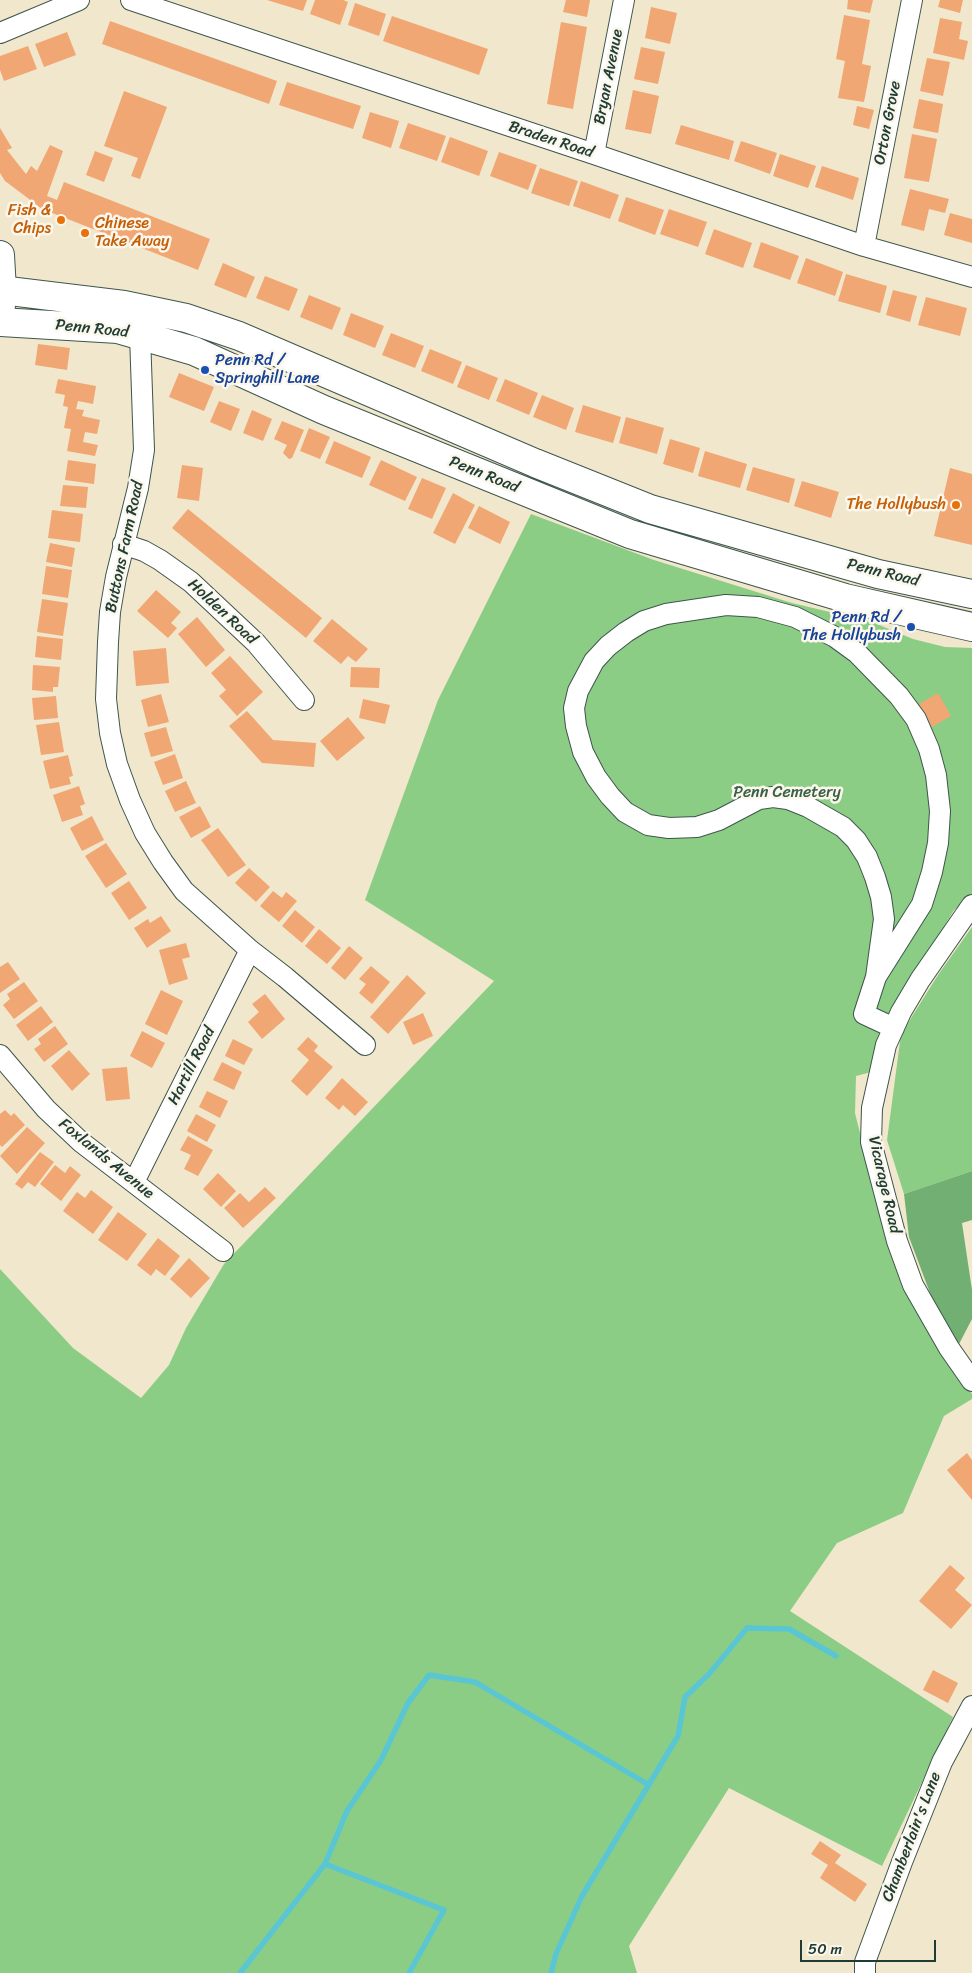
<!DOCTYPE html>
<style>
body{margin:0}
#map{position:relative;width:972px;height:1973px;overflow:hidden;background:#f1e7cc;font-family:Sriracha,sans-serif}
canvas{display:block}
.scale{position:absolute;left:800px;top:1940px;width:136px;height:22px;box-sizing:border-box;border:2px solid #1f3d34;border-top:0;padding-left:6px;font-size:15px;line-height:18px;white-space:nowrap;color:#1f3d34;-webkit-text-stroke:4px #fbf7ec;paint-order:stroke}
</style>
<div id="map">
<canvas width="972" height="1973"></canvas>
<div class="scale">50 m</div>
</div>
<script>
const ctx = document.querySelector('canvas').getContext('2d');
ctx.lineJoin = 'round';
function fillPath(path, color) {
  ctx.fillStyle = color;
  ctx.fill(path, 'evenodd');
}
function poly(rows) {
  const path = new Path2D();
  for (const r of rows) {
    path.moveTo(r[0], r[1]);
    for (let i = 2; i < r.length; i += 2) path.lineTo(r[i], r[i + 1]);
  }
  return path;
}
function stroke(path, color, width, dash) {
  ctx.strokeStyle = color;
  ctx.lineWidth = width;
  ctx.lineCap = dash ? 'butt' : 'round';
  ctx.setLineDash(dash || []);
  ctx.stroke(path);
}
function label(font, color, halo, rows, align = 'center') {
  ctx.font = font + ' Sriracha,sans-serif';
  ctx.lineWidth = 5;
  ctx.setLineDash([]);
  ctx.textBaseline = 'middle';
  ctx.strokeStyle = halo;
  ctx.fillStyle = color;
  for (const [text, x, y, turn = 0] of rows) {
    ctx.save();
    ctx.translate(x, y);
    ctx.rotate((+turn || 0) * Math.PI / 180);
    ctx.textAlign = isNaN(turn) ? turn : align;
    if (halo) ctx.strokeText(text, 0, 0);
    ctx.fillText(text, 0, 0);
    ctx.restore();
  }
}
const green = poly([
 [531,514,654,560,792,603,872,622,913,639,945,647,972,648,972,895,954,910,920,966,875,1071,856,1076,855,1113,888,1245,906,1293,972,1394,972,1399,944,1416,903,1513,837,1543,790,1611,953,1717,882,1866,729,1788,629,1946,637,1973,0,1973,0,1269,73,1348,141,1398,169,1365,186,1328,224,1264,494,981,365,900,438,700],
 [972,927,972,1171,904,1194,887,1140,901,1034,938,975]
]);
const forest = poly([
 [972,1171,972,1220,962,1223,972,1290,972,1319,958,1346,939,1317,909,1237,904,1194]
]);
const stream = poly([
 [325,1864,347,1811,381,1760,408,1703,429,1675,475,1682,649,1785],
 [240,1973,325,1864,444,1910,409,1973],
 [551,1973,556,1954,582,1896,678,1736,685,1697,709,1674,747,1628,789,1629,836,1656]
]);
const building = poly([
 [267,0,307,0,303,11],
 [315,0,343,0,348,2,340,25,310,14],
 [566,0,590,0,587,17,563,12],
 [848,0,873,0,870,13,847,9],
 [940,0,963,0,960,13,938,7],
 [355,3,386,14,379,36,348,25],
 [651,7,677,13,670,44,645,38],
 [844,15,870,20,862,64,871,66,864,102,838,98,845,61,836,59],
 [392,16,488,49,479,75,383,41],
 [940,18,962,22,959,39,968,41,964,60,933,53],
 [110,21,277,81,269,104,102,44],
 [561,22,587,27,573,109,547,104],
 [67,32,76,55,44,67,35,44],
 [28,46,37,69,4,81,0,70,0,56],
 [641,47,665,52,658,84,634,79],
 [927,58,950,62,943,96,920,91],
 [287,82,361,106,353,129,279,105],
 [633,90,659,96,651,134,625,129],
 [124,91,167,107,140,179,131,176,138,158,104,146],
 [919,99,943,104,938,133,913,128],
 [857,106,874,110,869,129,853,125],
 [370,112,399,121,391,148,362,138],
 [408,123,446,136,437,161,399,148],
 [681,125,734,141,729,160,675,144],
 [0,128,12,148,7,150,26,174,31,166,37,171,50,145,63,151,47,196,57,200,64,182,210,239,198,270,42,209,25,196,5,181,0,173],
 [912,134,937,139,929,182,904,178],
 [450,137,488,151,479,176,441,162],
 [741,141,777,153,770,174,734,161],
 [95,151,113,158,104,182,86,175],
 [499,152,537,165,528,190,490,176],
 [780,154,816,166,808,188,773,176],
 [822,166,859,178,853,200,815,187],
 [540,168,578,181,569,206,531,193],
 [581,181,619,195,610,219,573,206],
 [910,189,949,199,945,213,929,209,924,231,901,225],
 [626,197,664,210,655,235,618,221],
 [669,209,707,222,698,247,660,234],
 [950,213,972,219,972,243,944,235],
 [714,229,752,243,743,268,705,254],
 [761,242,799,256,790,280,753,267],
 [806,258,843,272,835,296,797,283],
 [223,263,255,277,246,298,214,285],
 [846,274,887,286,880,313,838,301],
 [265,276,298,289,289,311,256,298],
 [893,290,917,296,910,322,886,315],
 [309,295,341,308,332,330,300,317],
 [926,297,967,308,960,336,918,325],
 [351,313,384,326,375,348,343,335],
 [391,333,424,346,415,368,382,355],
 [38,344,70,348,67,370,35,365],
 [430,349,462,362,453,384,421,371],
 [466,365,498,378,489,400,457,387],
 [179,373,214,387,204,411,169,397],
 [58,379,96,386,93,404,78,401,76,409,84,410,82,416,100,420,97,434,85,432,83,442,98,445,95,456,67,451,71,429,64,428,68,407,63,406,65,395,55,393],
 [505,379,538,393,529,415,496,401],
 [542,395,574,408,566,430,533,417],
 [219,401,240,409,231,431,210,422],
 [583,405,621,417,613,443,575,432],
 [252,410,272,419,263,441,243,433],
 [626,417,664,428,657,454,619,443],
 [282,421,304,430,292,458,289,459,283,453,287,445,274,439],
 [309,428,330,437,320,459,300,451],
 [670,439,700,448,693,473,663,464],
 [334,441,371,457,362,478,325,463],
 [705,451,747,464,740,488,698,476],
 [68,460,96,464,94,484,65,480],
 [381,460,417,477,405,501,369,485],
 [182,465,203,468,199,501,177,498],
 [753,467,795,479,789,503,746,490],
 [950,468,972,474,972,545,934,536],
 [422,478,446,488,432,519,408,509],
 [802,481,839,492,831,518,794,506],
 [63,485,88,487,86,508,60,506],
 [453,493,475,505,455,544,433,533],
 [479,506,510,522,500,544,468,528],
 [188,509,322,618,306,638,172,528],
 [52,510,83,514,80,542,48,538],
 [50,543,75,548,72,567,46,562],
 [46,566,72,570,68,598,42,594],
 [156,590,181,612,171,623,177,628,168,638,137,611],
 [42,599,68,603,63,636,37,632],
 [197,617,225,650,206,667,178,634],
 [332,619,368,649,356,662,348,656,341,664,313,641],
 [37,636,63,639,61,660,35,657],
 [166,648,169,683,136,686,133,651],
 [230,656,263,692,237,716,219,696,226,690,211,673],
 [33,665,60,667,58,687,53,687,53,692,32,690],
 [351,667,380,668,379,688,350,687],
 [938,693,951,716,932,727,919,704],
 [161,694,169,722,148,727,141,700],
 [56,696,58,718,34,720,32,698],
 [363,699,390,705,385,724,359,718],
 [247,711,273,740,316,743,314,767,262,763,229,726],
 [348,717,365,738,337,761,320,741],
 [59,722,64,752,41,755,36,725],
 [166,727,173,751,151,757,144,733],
 [175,754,183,778,163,785,154,762],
 [68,755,73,776,69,777,71,784,50,789,43,761],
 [186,781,196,803,175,812,165,791],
 [79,786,85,804,80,806,83,815,62,822,53,795],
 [200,806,211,827,191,838,179,817],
 [92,816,104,840,82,851,70,828],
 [218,828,246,865,228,877,201,840],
 [106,843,127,874,106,888,85,856],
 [249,868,270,887,256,902,235,883],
 [129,881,147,908,129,920,111,893],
 [273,891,282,898,286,892,297,901,279,922,260,906],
 [295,910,315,927,302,943,282,926],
 [161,916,171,931,147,948,134,928,148,919,150,923],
 [319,929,341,948,327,964,305,946],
 [186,943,190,957,182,959,188,979,169,985,159,950],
 [349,946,363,958,345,980,331,968],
 [8,962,20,979,0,993,0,967],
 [371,966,390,982,372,1004,359,993,366,984,359,979],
 [407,975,426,993,388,1034,370,1017],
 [24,982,38,1001,14,1019,3,1005,10,999,7,994],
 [161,990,183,1001,167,1035,145,1024],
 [265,994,285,1019,262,1039,248,1022,259,1012,252,1004],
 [41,1006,53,1022,28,1041,16,1025],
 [423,1013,433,1036,413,1045,403,1022],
 [55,1026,68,1044,44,1062,34,1049,41,1044,38,1039],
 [142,1031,165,1043,152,1068,130,1056],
 [308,1037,318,1046,314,1051,333,1067,307,1096,291,1081,309,1060,297,1049],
 [233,1039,253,1049,244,1065,225,1056],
 [69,1050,90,1074,72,1091,51,1066],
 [222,1062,242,1072,234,1090,213,1080],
 [127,1067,130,1099,106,1101,102,1069],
 [342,1078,368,1102,355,1116,343,1105,339,1110,325,1098],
 [207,1091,228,1101,220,1118,199,1107],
 [5,1110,11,1116,14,1113,25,1125,2,1147,0,1145,0,1114],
 [196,1114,216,1125,207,1142,187,1131],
 [27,1127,45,1143,17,1174,0,1156],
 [188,1136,213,1150,198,1176,184,1169,191,1155,180,1150],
 [40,1152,54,1162,35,1187,28,1182,22,1189,15,1184],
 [55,1165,65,1173,70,1166,81,1175,61,1201,40,1184],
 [218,1173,236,1191,221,1207,203,1189],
 [265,1187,276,1198,243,1228,224,1208,240,1193,249,1202],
 [91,1190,113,1207,93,1234,63,1211,77,1192,85,1198],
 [118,1212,147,1234,127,1261,98,1240],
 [158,1238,180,1256,165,1276,156,1269,151,1276,137,1265],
 [189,1258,210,1278,191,1298,170,1279],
 [967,1453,972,1460,972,1500,947,1470],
 [950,1565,965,1578,955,1590,972,1605,951,1629,919,1601],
 [933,1670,958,1683,948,1703,923,1690],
 [820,1841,841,1855,835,1863,867,1884,855,1902,820,1878,828,1865,811,1854]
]);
const street = poly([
 [131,0,594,154,864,246,972,277],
 [0,33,79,0],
 [594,154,624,0],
 [864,246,912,0],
 [140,335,144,450,138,488,116,577,110,612,108,642,106,699,110,733,117,764,130,800,145,833,163,862,184,891,250,950,285,977,365,1045],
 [123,544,144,551,160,560,191,582,256,643,304,700],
 [972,905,920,980,901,1012,886,1045,872,1108,871,1142,897,1241,913,1285,949,1348,972,1381],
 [876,977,922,904,932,872,938,843,940,811,936,775,929,749,916,719,899,696,857,653,835,637,795,617,758,607,726,605,666,614,644,621,626,632,608,646,594,661,578,691,574,708,576,726,583,752,596,777,610,796,625,812,648,825,669,828,697,827,719,820,759,799,773,797,788,799,808,807,843,827,856,840,867,857,875,877,881,897,884,919,876,977,864,1014,894,1028],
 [0,1055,46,1109,81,1142,223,1251],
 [134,1182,250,950],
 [865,1973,865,1962,902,1862,942,1762,972,1706]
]);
const secondary = poly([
 [0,255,2,290,0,319]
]);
const highway = poly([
 [0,290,124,305,186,318,239,336,535,463,650,509,878,574,972,594],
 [0,322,118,329,194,351,324,410,630,534,845,598,972,627]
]);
const markers = [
 [61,220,5,"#e8710a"],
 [85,233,5,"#e8710a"],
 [205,370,5,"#1a4fb4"],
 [956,505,5,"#e8710a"],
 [911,627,5,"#1a4fb4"]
];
const streetNames = [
 ["Bryan Avenue",609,77,-79],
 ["Orton Grove",888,123,-79],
 ["Braden Road",551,140,18],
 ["Penn Road",92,329,6],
 ["Penn Road",484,475,22],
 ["Buttons Farm Road",125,547,-78],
 ["Penn Road",883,573,14],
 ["Holden Road",222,612,43],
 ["Hartill Road",192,1066,-63],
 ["Foxlands Avenue",106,1159,39],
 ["Vicarage Road",884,1185,77],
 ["Chamberlain's Lane",912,1837,-69]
];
const foodNames = [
 ["Fish &",51,211],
 ["Chips",51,229],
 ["Chinese",95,224,"left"],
 ["Take Away",95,242,"left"],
 ["The Hollybush",946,505]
];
const transitNames = [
 ["Penn Rd /",215,361],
 ["Springhill Lane",215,379],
 ["Penn Rd /",901,618,"right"],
 ["The Hollybush",901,636,"right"]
];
const parkNames = [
 ["Penn Cemetery",787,793]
];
fillPath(green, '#8ccd85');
fillPath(forest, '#71b072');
stroke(stream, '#5ac6d4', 5.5);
fillPath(building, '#f0a773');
stroke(street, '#3e564b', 22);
stroke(secondary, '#3e564b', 30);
stroke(highway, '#3e564b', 30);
stroke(street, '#fff', 20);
stroke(secondary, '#fff', 28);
stroke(highway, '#fff', 28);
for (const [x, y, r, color] of markers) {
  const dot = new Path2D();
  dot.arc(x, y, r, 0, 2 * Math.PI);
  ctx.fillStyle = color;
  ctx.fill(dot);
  stroke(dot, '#fbf7ec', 2);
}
label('16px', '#1f3d34', '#fbf7ec', streetNames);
label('16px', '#c56008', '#fbf7ec', foodNames, 'right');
label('16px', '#164399', '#fbf7ec', transitNames, 'left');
label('16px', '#3a6148', '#fbf7ec', parkNames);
</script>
